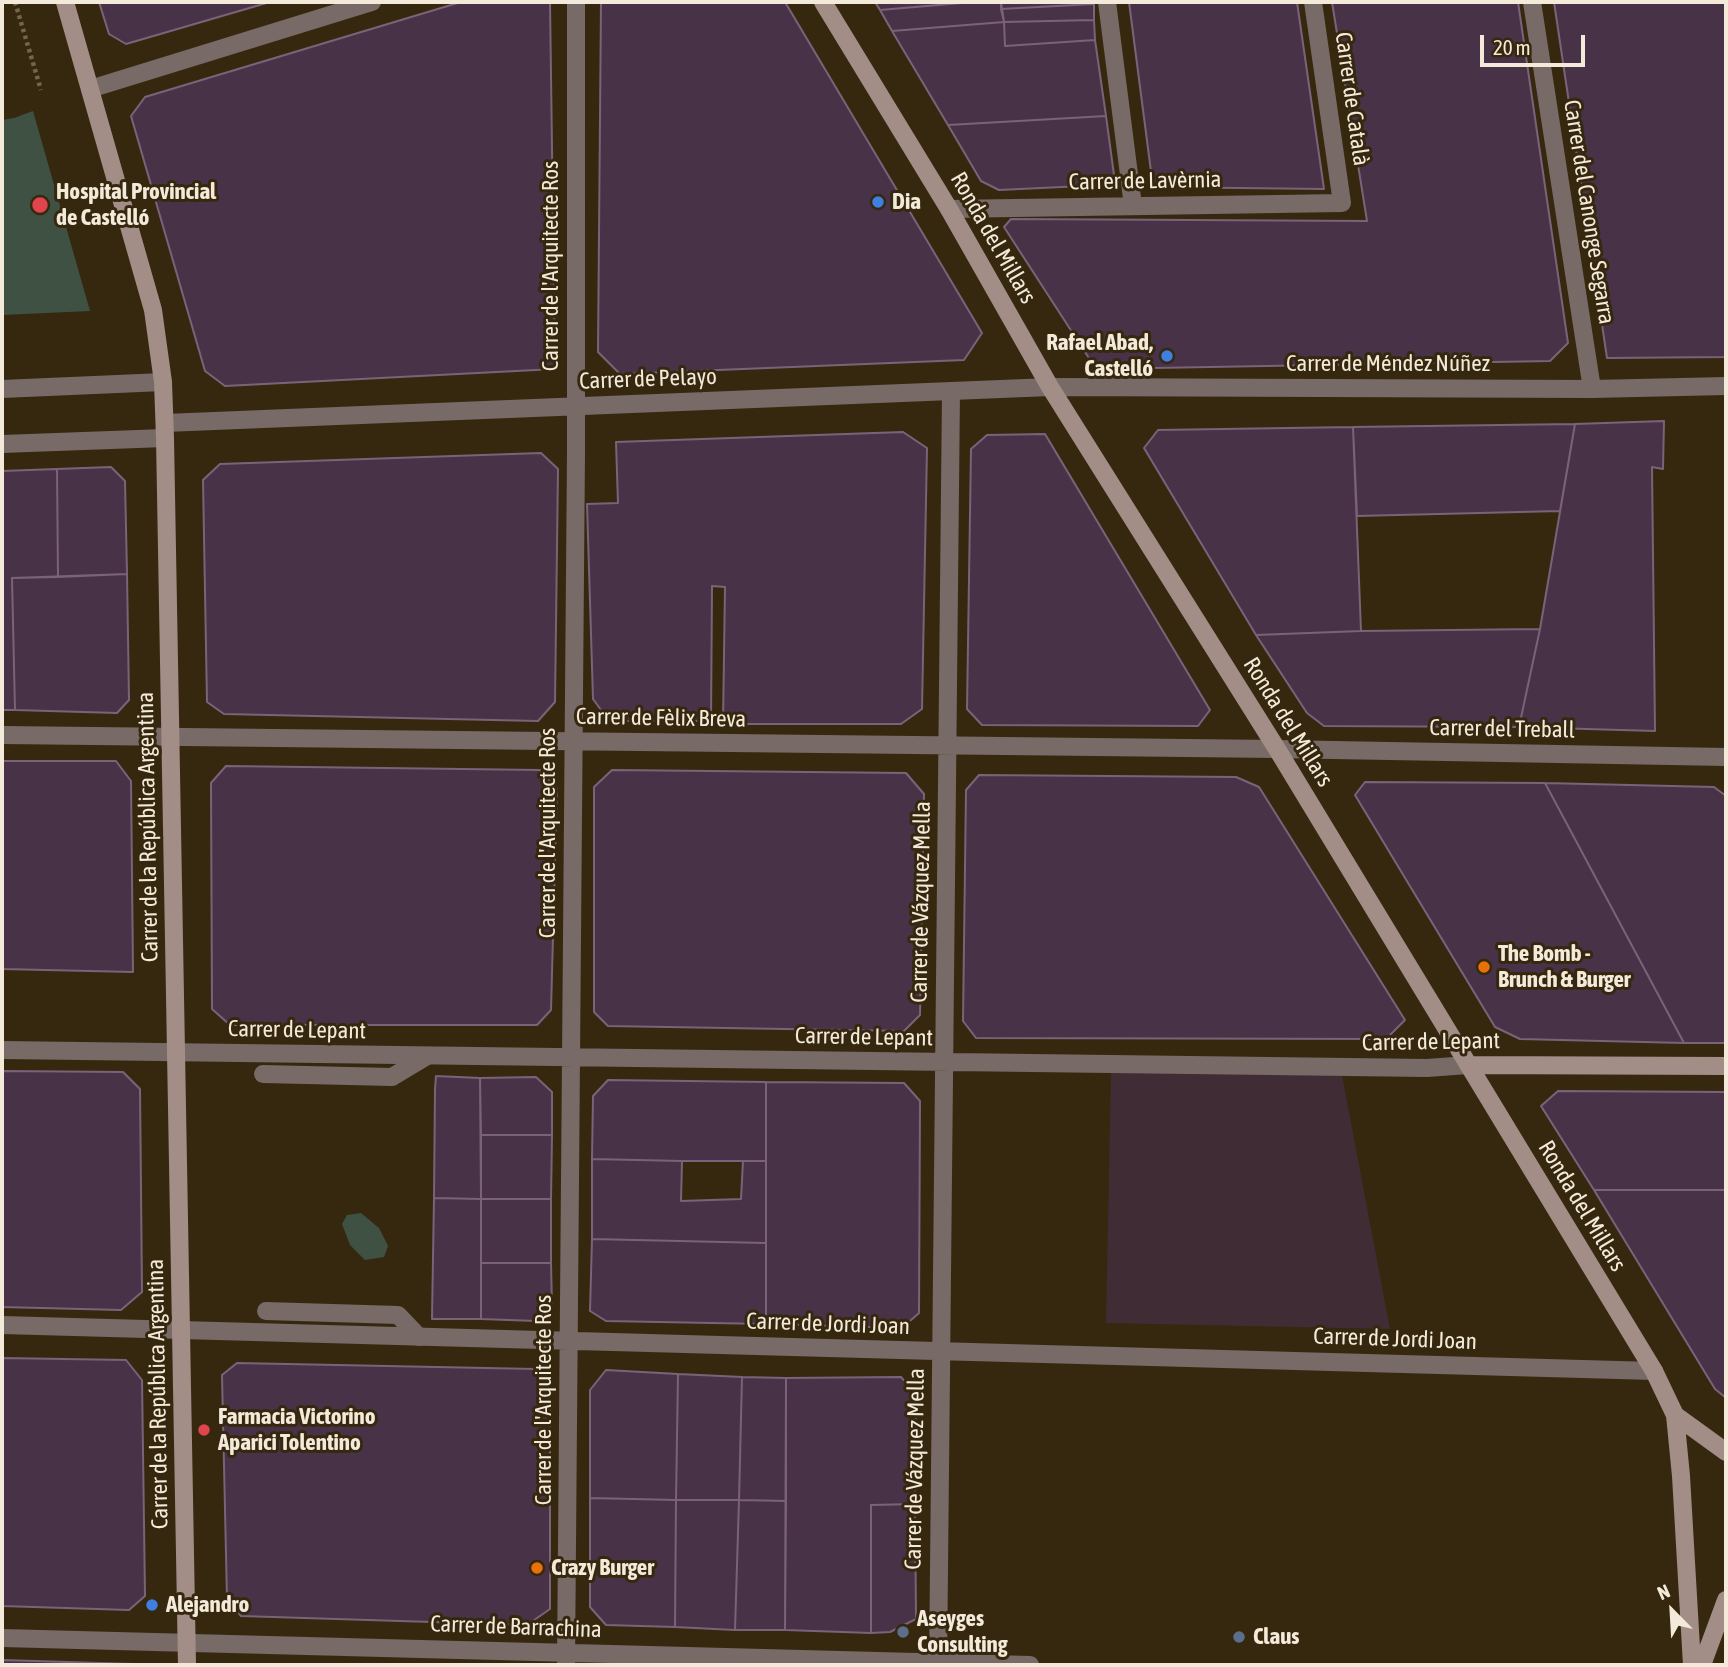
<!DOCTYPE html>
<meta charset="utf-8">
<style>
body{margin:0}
#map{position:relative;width:1728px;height:1667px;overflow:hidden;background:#36280f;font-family:"Asap Condensed",sans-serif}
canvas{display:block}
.frame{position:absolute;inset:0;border:4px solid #f3eada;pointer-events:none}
.north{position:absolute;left:1637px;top:1576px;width:70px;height:70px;-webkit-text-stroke:5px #36280f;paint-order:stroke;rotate:336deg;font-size:19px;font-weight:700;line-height:28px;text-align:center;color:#f3eada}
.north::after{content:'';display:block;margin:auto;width:24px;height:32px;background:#f3eada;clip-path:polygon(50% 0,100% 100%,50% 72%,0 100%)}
.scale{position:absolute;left:1480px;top:35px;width:105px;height:32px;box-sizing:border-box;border:4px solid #f3eada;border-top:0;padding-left:9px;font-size:21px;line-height:24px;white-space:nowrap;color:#f3eada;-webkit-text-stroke:5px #36280f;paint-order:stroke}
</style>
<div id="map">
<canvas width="1728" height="1667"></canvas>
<div class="frame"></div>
<div class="north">N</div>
<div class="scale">20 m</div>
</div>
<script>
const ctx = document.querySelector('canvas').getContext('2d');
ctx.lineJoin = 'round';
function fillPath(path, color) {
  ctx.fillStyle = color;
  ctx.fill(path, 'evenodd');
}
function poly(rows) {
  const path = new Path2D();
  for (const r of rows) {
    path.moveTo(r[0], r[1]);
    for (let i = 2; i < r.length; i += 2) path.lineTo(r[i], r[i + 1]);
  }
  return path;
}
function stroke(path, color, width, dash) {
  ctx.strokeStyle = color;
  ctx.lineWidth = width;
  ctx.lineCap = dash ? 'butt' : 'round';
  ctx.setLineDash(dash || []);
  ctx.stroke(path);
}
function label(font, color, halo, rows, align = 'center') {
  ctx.font = font + ' "Asap Condensed",sans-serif';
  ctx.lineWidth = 6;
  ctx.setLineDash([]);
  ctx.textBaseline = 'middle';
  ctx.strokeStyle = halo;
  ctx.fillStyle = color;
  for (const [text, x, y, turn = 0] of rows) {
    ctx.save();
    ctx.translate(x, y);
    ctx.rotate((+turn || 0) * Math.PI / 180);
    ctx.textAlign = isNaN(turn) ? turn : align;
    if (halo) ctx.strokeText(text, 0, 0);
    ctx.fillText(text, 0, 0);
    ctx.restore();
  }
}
const education = poly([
 [1111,1072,1342,1075,1390,1329,1106,1323]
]);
const green = poly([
 [33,111,90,311,2,315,2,120,14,118],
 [361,1213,379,1228,388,1246,384,1257,365,1260,350,1245,342,1224,347,1215]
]);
const building = poly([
 [99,2,270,2,126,44,109,34,99,2],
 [461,2,550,2,555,369,225,386,205,371,131,116,145,97,461,2],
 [601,2,785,2,982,333,964,360,620,374,598,352,601,2],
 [875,2,962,2,962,3,880,10,875,2],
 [973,2,1001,2,1004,22,892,31,880,10,973,2],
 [1001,2,1093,2,1094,4,1001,9,1001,2],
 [1129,2,1297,2,1324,189,1153,187,1129,2],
 [1332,2,1518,2,1568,343,1550,361,1096,369,1004,227,1011,219,1367,221,1332,2],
 [1554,2,1726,2,1726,357,1607,358,1554,2],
 [1094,4,1094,20,1004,22,1001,9,1094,4],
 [1094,20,1095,40,1005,46,1004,22,1094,20],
 [1004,22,1005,46,1095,40,1106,116,948,125,892,31,1004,22],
 [1106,116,1114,175,1104,185,999,190,981,181,948,125,1106,116],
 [1664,421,1663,469,1652,467,1655,731,1519,727,1540,629,1575,424,1664,421],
 [1575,424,1560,511,1357,516,1353,427,1575,424],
 [1353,427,1361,631,1256,635,1144,448,1158,430,1353,427],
 [903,432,927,448,922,709,901,724,723,724,725,587,712,586,711,721,609,721,593,699,587,504,618,503,616,442,903,432],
 [1045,434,1210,710,1198,726,982,725,967,709,971,449,987,435,1045,434],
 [541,453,558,469,555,702,538,721,224,714,207,702,203,480,220,464,541,453],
 [111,467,125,481,127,574,58,577,57,469,111,467],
 [57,469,58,577,12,578,15,710,2,710,2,471,57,469],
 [127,574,129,700,117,713,15,710,12,578,127,574],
 [1540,629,1519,727,1324,726,1307,713,1256,635,1361,631,1540,629],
 [2,761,116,761,131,781,133,972,2,969,2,761],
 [226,766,540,770,557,789,551,1010,537,1025,230,1025,212,1009,211,783,226,766],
 [612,770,906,773,924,794,920,1015,904,1031,608,1026,594,1012,594,787,612,770],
 [979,775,1236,777,1259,787,1405,1020,1386,1039,976,1038,963,1021,966,790,979,775],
 [1365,782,1545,783,1684,1043,1520,1039,1495,1027,1355,795,1365,782],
 [1545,783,1714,787,1726,796,1726,1040,1724,1043,1684,1043,1545,783],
 [2,1071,123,1072,140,1089,142,1292,121,1310,2,1307,2,1071],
 [436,1076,480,1078,481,1199,434,1198,435,1089,436,1076],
 [536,1077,552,1092,552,1135,481,1135,480,1078,536,1077],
 [608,1080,766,1082,766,1161,682,1161,592,1159,593,1096,608,1080],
 [766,1082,904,1083,920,1101,919,1313,902,1328,766,1324,766,1082],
 [1558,1091,1726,1092,1726,1190,1594,1190,1541,1106,1558,1091],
 [481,1135,552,1135,551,1199,481,1199,481,1135],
 [592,1159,682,1161,681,1201,741,1199,743,1161,766,1161,766,1243,592,1239,592,1159],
 [1594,1190,1726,1190,1726,1398,1715,1389,1594,1190],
 [434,1198,481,1199,481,1319,432,1319,434,1198],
 [481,1199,551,1199,551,1263,481,1263,481,1199],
 [592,1239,766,1243,766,1324,606,1321,590,1311,592,1239],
 [481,1263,551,1263,552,1306,536,1321,481,1319,481,1263],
 [2,1358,126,1360,142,1380,145,1596,129,1610,2,1606,2,1358],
 [237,1363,536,1369,550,1389,550,1609,527,1625,241,1616,227,1599,222,1375,237,1363],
 [606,1370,678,1374,676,1500,590,1498,590,1390,606,1370],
 [678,1374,742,1377,739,1500,676,1500,678,1374],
 [742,1377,786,1378,786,1501,739,1500,742,1377],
 [901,1377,916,1394,915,1504,871,1505,871,1633,785,1630,786,1378,901,1377],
 [590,1498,676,1500,675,1627,606,1625,590,1607,590,1498],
 [676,1500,739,1500,735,1630,675,1627,676,1500],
 [739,1500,786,1501,785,1630,735,1630,739,1500],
 [915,1504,916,1619,890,1632,871,1633,871,1505,915,1504],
 [2,1660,133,1664,135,1665,2,1665,2,1660]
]);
const path = poly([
 [15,2,41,90]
]);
const lane = poly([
 [263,1074,392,1077,427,1056],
 [266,1311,398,1315,419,1337]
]);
const street = poly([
 [1107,2,1133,206],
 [1532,2,1592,389],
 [90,89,372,2],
 [949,209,1342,203,1313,2],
 [2,389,163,382],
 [165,423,1050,387,1592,389,1726,386],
 [2,444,165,438],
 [2,735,1277,749,1726,757],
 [2,1050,1427,1068,1468,1065],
 [2,1325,1654,1371],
 [2,1638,1030,1665],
 [566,1665,576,452,576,2],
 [938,1665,951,391]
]);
const secondary = poly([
 [65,2,153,310,163,382,165,438,187,1665],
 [823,2,949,209,1050,387,1277,749,1654,1371,1675,1415,1726,1452],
 [1468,1065,1726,1066],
 [1675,1415,1681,1476,1692,1665],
 [1702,1665,1726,1600]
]);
const markers = [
 [878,202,7,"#3f7fe0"],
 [40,205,9,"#e0444e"],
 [1167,356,7,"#3f7fe0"],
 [1484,967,7,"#e8710a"],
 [204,1430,7,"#e0444e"],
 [537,1568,7,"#e8710a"],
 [152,1605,7,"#3f7fe0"],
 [903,1632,7,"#5c6f8a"],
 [1239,1637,7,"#5c6f8a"]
];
const streetNames = [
 ["Carrer de Català",1352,99,82],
 ["Carrer de Lavèrnia",1145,181,-1],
 ["Carrer del Canonge Segarra",1589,212,81],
 ["Ronda del Millars",993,238,60],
 ["Carrer de l'Arquitecte Ros",551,266,-90],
 ["Carrer de Méndez Núñez",1388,364],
 ["Carrer de Pelayo",648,379,-2],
 ["Carrer de Fèlix Breva",661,718,1],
 ["Ronda del Millars",1288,722,58],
 ["Carrer del Treball",1502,729,1],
 ["Carrer de la República Argentina",148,827,-91],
 ["Carrer de l'Arquitecte Ros",548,833,-90],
 ["Carrer de Vázquez Mella",921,902,-89],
 ["Carrer de Lepant",297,1030,1],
 ["Carrer de Lepant",864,1037,1],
 ["Carrer de Lepant",1431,1042,-1],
 ["Ronda del Millars",1582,1206,59],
 ["Carrer de Jordi Joan",828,1324,2],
 ["Carrer de Jordi Joan",1395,1339,2],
 ["Carrer de la República Argentina",158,1394,-91],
 ["Carrer de l'Arquitecte Ros",544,1400,-90],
 ["Carrer de Vázquez Mella",915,1469,-89],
 ["Carrer de Barrachina",516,1627,2]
];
const poiNames = [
 ["Hospital Provincial",56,192],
 ["de Castelló",56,218],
 ["Dia",892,202],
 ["Rafael Abad,",1153,343,"right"],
 ["Castelló",1153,369,"right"],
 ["The Bomb -",1498,954],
 ["Brunch & Burger",1498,980],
 ["Farmacia Victorino",218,1417],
 ["Aparici Tolentino",218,1443],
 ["Crazy Burger",551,1568],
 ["Alejandro",166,1605],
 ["Aseyges",917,1619],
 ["Consulting",917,1645],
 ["Claus",1253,1637]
];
fillPath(education, '#3f2c34');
fillPath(green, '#3f5143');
fillPath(building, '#483247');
stroke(building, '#7a6379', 2);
stroke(path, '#726650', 4.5, [3.5, 3.5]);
stroke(lane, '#786a66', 18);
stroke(street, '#786a66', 18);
stroke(secondary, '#a38d87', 18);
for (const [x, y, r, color] of markers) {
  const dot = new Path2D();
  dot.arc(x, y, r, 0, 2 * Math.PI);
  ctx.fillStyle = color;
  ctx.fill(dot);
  stroke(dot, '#36280f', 2.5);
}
label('23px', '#f3eada', '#36280f', streetNames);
label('bold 23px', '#f3eada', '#36280f', poiNames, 'left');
</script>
